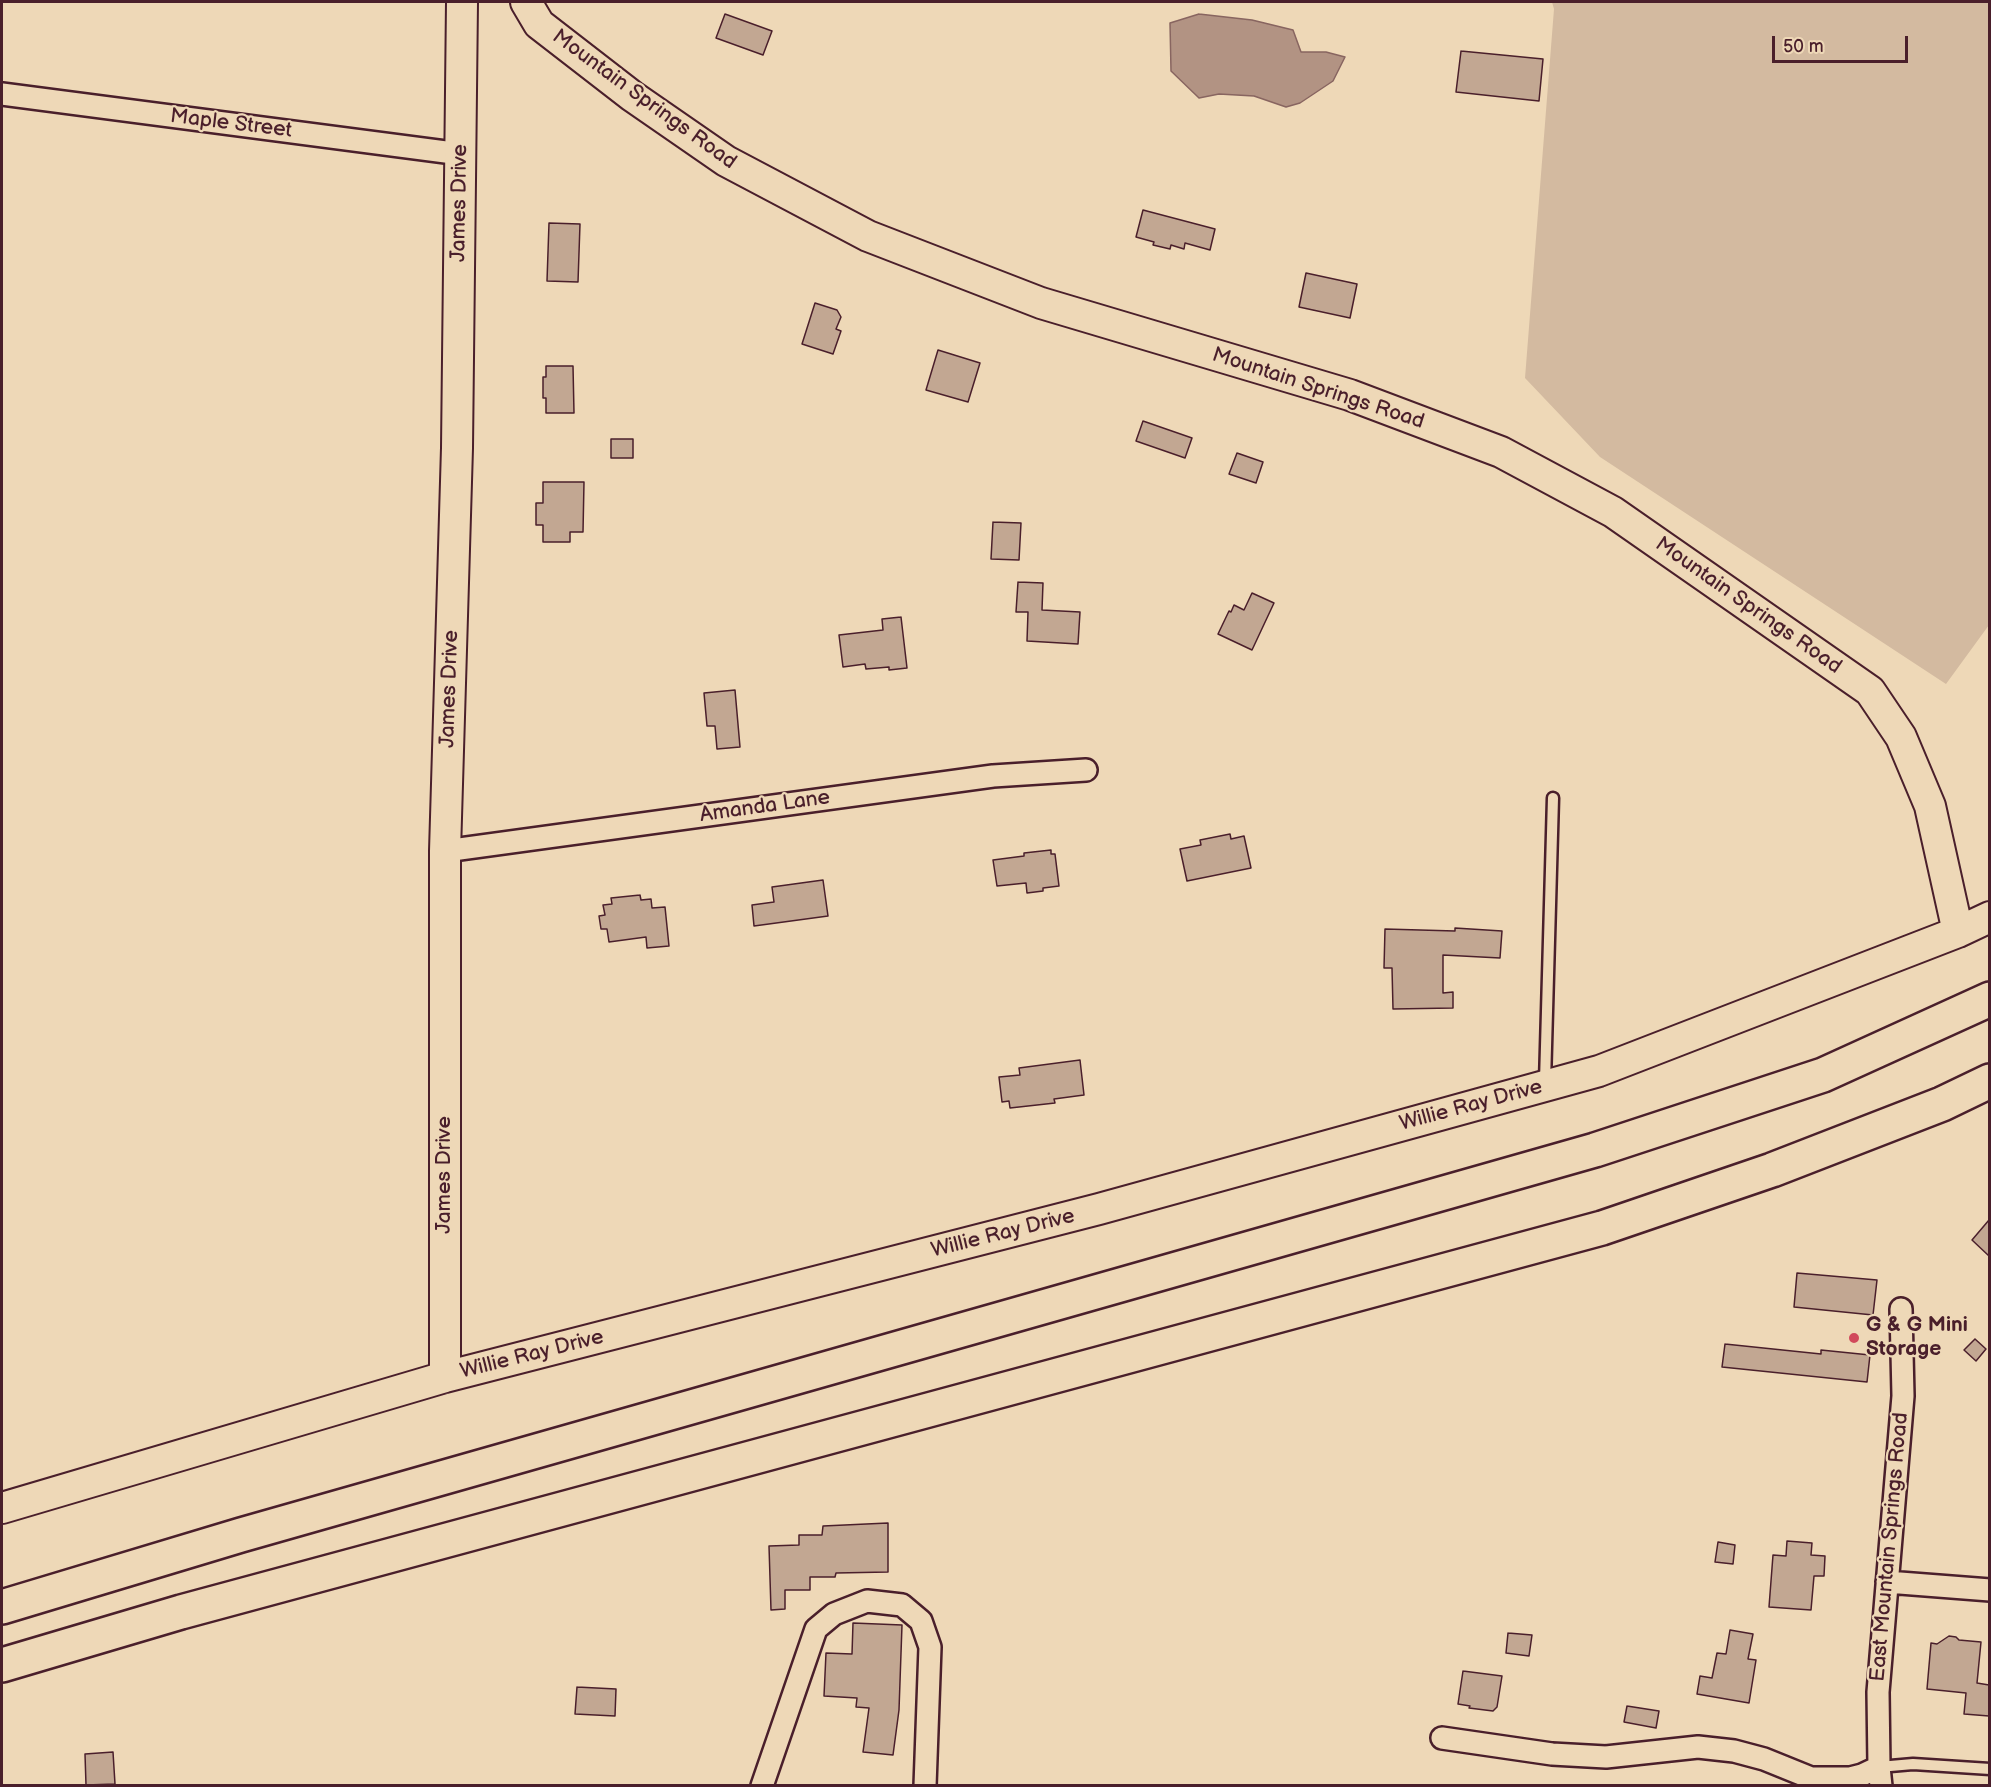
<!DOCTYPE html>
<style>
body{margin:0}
#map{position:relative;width:1991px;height:1787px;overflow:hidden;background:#eed8b7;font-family:"Balsamiq Sans",sans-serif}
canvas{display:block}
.frame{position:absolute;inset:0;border:3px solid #4a1f2b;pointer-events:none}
.scale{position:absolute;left:1772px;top:36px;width:136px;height:27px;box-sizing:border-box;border:3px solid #4a1f2b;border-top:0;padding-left:8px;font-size:18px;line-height:21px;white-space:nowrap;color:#4a1f2b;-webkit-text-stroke:4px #eed8b7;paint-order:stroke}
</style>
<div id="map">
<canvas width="1991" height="1787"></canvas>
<div class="frame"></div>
<div class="scale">50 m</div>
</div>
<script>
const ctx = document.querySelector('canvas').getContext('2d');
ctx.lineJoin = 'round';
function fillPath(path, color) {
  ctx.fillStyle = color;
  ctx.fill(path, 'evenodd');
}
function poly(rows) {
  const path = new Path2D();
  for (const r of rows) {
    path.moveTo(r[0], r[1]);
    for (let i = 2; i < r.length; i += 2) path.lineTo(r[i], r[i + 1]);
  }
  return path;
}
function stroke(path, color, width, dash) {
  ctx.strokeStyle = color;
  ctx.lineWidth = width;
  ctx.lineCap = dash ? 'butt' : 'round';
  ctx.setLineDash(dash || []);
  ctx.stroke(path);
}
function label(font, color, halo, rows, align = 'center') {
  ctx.font = font + ' "Balsamiq Sans",sans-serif';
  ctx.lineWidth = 4.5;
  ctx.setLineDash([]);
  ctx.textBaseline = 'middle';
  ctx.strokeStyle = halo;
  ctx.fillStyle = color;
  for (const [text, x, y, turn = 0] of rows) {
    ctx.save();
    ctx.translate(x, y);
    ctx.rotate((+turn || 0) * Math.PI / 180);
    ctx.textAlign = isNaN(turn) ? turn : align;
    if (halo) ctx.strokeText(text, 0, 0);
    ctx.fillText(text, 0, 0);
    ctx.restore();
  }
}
const green = poly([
 [1552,2,1989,2,1989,625,1946,684,1600,457,1525,378,1554,9]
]);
const water = poly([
 [1199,14,1252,20,1293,30,1301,52,1326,52,1345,57,1333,81,1300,103,1286,107,1254,96,1219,94,1199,98,1171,71,1170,23,1199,14]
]);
const building = poly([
 [725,14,772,31,763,55,716,38,725,14],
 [1461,51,1543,59,1539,101,1456,92,1461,51],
 [1143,210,1215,229,1210,250,1185,243,1184,249,1171,245,1170,249,1153,245,1154,242,1136,237,1143,210],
 [549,223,580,224,578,282,547,281,549,223],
 [1306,273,1357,284,1350,318,1299,307,1306,273],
 [815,303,837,310,841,317,836,329,841,331,833,354,802,344,815,303],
 [938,350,980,363,968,402,926,390,938,350],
 [546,366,573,366,574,413,546,413,546,398,543,398,543,377,546,377,546,366],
 [1143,421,1192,438,1185,458,1136,441,1143,421],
 [611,439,633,439,633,458,611,458,611,439],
 [1237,453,1263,462,1256,483,1229,474,1237,453],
 [543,482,584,482,583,532,570,532,570,542,543,542,543,525,536,525,536,503,543,503,543,482],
 [993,522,1021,523,1019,560,991,559,993,522],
 [1018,582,1043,583,1042,610,1080,612,1078,644,1027,641,1028,612,1016,612,1018,582],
 [1252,593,1274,603,1252,650,1218,634,1229,611,1231,612,1234,605,1244,610,1252,593],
 [901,617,907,668,889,670,889,667,866,669,865,664,843,667,839,635,883,630,882,619,901,617],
 [735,690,740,747,717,749,715,726,707,726,704,693,735,690],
 [1230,834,1231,839,1244,836,1251,868,1187,881,1180,849,1201,845,1200,840,1230,834],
 [1051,850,1051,854,1055,854,1059,886,1043,888,1043,891,1027,893,1026,883,997,886,993,860,1024,856,1024,853,1051,850],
 [823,880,828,916,754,926,752,905,774,902,772,887,823,880],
 [640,895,641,900,651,899,652,908,665,907,669,946,647,948,646,937,609,942,607,929,601,929,599,916,605,915,603,905,612,904,611,898,640,895],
 [1455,928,1502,931,1500,958,1443,955,1443,993,1453,992,1453,1008,1393,1009,1392,968,1384,968,1385,929,1455,931,1455,928],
 [1080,1060,1084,1095,1054,1099,1055,1103,1010,1108,1009,1101,1002,1102,999,1077,1020,1075,1019,1068,1080,1060],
 [1989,1220,1989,1256,1972,1240,1989,1220],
 [1797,1273,1877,1280,1873,1315,1794,1307,1797,1273],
 [1975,1339,1986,1349,1976,1361,1964,1350,1975,1339],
 [1725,1344,1821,1354,1821,1350,1870,1355,1867,1382,1722,1367,1725,1344],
 [888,1523,888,1572,836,1573,835,1577,810,1577,810,1590,785,1590,785,1609,771,1610,769,1546,799,1545,799,1535,822,1535,823,1526,888,1523],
 [1787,1541,1812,1543,1811,1555,1825,1556,1824,1576,1814,1576,1811,1610,1769,1607,1773,1555,1786,1556,1787,1541],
 [1718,1542,1735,1545,1733,1564,1715,1562,1718,1542],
 [853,1623,902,1625,899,1710,893,1755,863,1752,869,1708,856,1707,857,1698,824,1696,826,1653,852,1654,853,1623],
 [1730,1630,1753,1634,1748,1659,1756,1660,1749,1703,1697,1694,1700,1676,1712,1678,1717,1653,1726,1654,1730,1630],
 [1508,1633,1532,1635,1529,1656,1506,1653,1508,1633],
 [1949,1636,1956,1637,1959,1640,1981,1642,1977,1683,1989,1685,1989,1716,1964,1714,1966,1693,1927,1689,1931,1643,1937,1644,1949,1636],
 [1463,1671,1502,1676,1497,1707,1493,1711,1469,1708,1470,1706,1458,1704,1463,1671],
 [577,1687,616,1689,615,1716,575,1714,577,1687],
 [1627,1706,1659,1711,1656,1728,1624,1722,1627,1706],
 [113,1752,115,1784,86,1785,85,1754,113,1752]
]);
const lane = poly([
 [1545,1082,1553,798],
 [1879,1767,1913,1764,1990,1769]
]);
const street = poly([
 [2,94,461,154],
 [445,851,993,776,1086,770],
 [1887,1582,1990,1590],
 [1442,1738,1552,1754,1606,1757,1698,1747,1734,1751,1764,1759,1811,1778,1850,1778,1862,1775,1879,1767],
 [762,1786,816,1629,834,1614,867,1601,902,1605,921,1621,930,1647,925,1786],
 [1881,1786,1879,1767,1878,1692,1903,1396,1901,1309]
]);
const secondary = poly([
 [526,2,539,24,632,96,726,161,868,236,1041,303,1350,395,1501,452,1613,512,1870,691,1901,737,1930,806,1958,932],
 [445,1377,445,851,457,448,462,2],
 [2,1508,445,1377,1099,1209,1599,1071,1958,932,1990,917]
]);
const highway = poly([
 [2,1607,241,1535,1595,1150,1823,1075,1990,999],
 [2,1665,181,1612,1602,1228,1772,1170,1942,1104,1990,1081]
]);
const markers = [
 [1854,1338,6,"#d1495b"]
];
const streetNames = [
 ["Mountain Springs Road",644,100,36],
 ["Maple Street",231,124,7],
 ["James Drive",460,203,-89],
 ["Mountain Springs Road",1318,389,18],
 ["Mountain Springs Road",1748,606,35],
 ["James Drive",450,689,-88],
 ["Amanda Lane",765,807,-8],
 ["Willie Ray Drive",1471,1106,-15],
 ["James Drive",445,1175,-90],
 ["Willie Ray Drive",1003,1234,-14],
 ["Willie Ray Drive",532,1355,-14],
 ["East Mountain Springs Road",1890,1547,-85]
];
const poiNames = [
 ["G & G Mini",1866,1326],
 ["Storage",1866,1350]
];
fillPath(green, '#d3baa0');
fillPath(water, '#b29383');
stroke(water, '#886560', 1.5);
fillPath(building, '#c2a792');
stroke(building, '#4a1f2b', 1.5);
stroke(lane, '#4a1f2b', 15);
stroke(street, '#4a1f2b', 26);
stroke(secondary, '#4a1f2b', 34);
stroke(highway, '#4a1f2b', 38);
stroke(lane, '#eed8b7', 10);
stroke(street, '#eed8b7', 21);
stroke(secondary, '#eed8b7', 30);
stroke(highway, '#eed8b7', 33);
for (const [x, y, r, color] of markers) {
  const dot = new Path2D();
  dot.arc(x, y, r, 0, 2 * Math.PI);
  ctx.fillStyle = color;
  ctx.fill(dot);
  stroke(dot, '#eed8b7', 2);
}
label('21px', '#4a1f2b', '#eed8b7', streetNames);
label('bold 21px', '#4a1f2b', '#eed8b7', poiNames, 'left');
</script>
